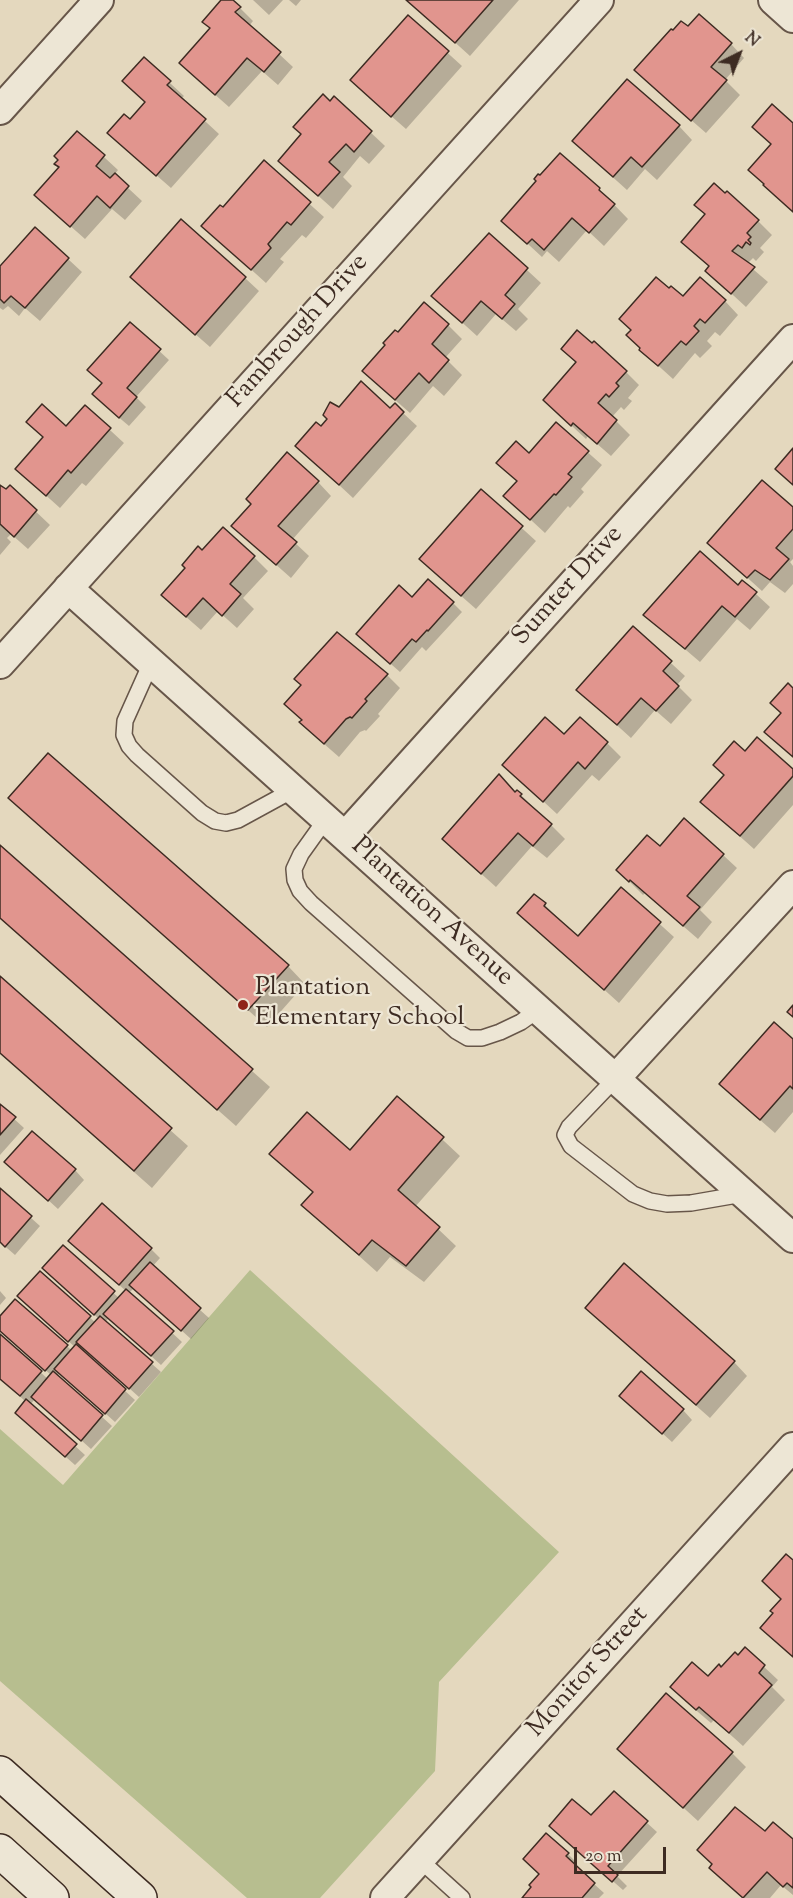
<!DOCTYPE html>
<style>
body{margin:0}
#map{position:relative;width:793px;height:1898px;overflow:hidden;background:#e4d8be;font-family:"Sorts Mill Goudy",serif}
canvas{display:block}
.north{position:absolute;left:709px;top:24px;width:60px;height:60px;-webkit-text-stroke:4px #ede6d5;paint-order:stroke;rotate:42deg;font-size:16px;font-weight:700;line-height:24px;text-align:center;color:#3d2b22}
.north::after{content:'';display:block;margin:auto;width:21px;height:27px;background:#3d2b22;clip-path:polygon(50% 0,100% 100%,50% 72%,0 100%)}
.scale{position:absolute;left:574px;top:1847px;width:92px;height:27px;box-sizing:border-box;border:3px solid #3d2b22;border-top:0;padding-left:8px;font-size:18px;line-height:21px;white-space:nowrap;color:#3d2b22;-webkit-text-stroke:4px #ede6d5;paint-order:stroke}
</style>
<div id="map">
<canvas width="793" height="1898"></canvas>
<div class="north">N</div>
<div class="scale">20 m</div>
</div>
<script>
const ctx = document.querySelector('canvas').getContext('2d');
ctx.lineJoin = 'round';
function fillPath(path, color) {
  ctx.fillStyle = color;
  ctx.fill(path, 'evenodd');
}
function poly(rows) {
  const path = new Path2D();
  for (const r of rows) {
    path.moveTo(r[0], r[1]);
    for (let i = 2; i < r.length; i += 2) path.lineTo(r[i], r[i + 1]);
  }
  return path;
}
function stroke(path, color, width, dash) {
  ctx.strokeStyle = color;
  ctx.lineWidth = width;
  ctx.lineCap = dash ? 'butt' : 'round';
  ctx.setLineDash(dash || []);
  ctx.stroke(path);
}
function label(font, color, halo, rows, align = 'center') {
  ctx.font = font + ' "Sorts Mill Goudy",serif';
  ctx.lineWidth = 4.5;
  ctx.setLineDash([]);
  ctx.textBaseline = 'middle';
  ctx.strokeStyle = halo;
  ctx.fillStyle = color;
  for (const [text, x, y, turn = 0] of rows) {
    ctx.save();
    ctx.translate(x, y);
    ctx.rotate((+turn || 0) * Math.PI / 180);
    ctx.textAlign = isNaN(turn) ? turn : align;
    if (halo) ctx.strokeText(text, 0, 0);
    ctx.fillText(text, 0, 0);
    ctx.restore();
  }
}
const green = poly([
 [250,1270,559,1552,439,1682,435,1771,320,1898,247,1898,0,1681,0,1429,63,1485]
]);
const shadow = poly([
 [223,0,231,0,240,8,253,21,249,26,293,67,278,85,262,71,229,107,195,77],
 [253,0,283,0,269,15],
 [289,0,301,0,296,6],
 [408,0,519,0,470,56],
 [408,17,462,66,406,129,366,94],
 [731,44,744,58,725,80,740,95,706,133,650,84],
 [144,59,184,96,181,99,219,134,171,188,123,146,130,121,146,103],
 [334,98,385,146,369,164,360,156,343,177,352,186,333,209,294,174],
 [679,126,692,140,657,180,645,169,627,190,587,154],
 [78,133,118,170,114,175,142,201,125,220,112,209,85,239,50,208],
 [264,163,324,217,306,238,302,235,280,259,284,262,266,283,203,226,223,209],
 [599,189,628,219,604,246,587,230,559,262,547,251,542,257,503,221],
 [758,221,772,235,760,248,764,252,756,261,753,258,747,264,768,282,746,307,721,284,710,267,683,242],
 [489,235,541,283,518,309,528,319,516,331,496,314,477,336,433,296],
 [68,259,82,272,40,321,25,308,19,316,8,306,3,310,0,308,0,268],
 [245,278,259,291,210,347,146,291],
 [669,290,683,299,725,301,738,315,720,336,715,332,707,341,712,346,700,358,695,353,673,379,641,350],
 [130,324,169,360,136,397,146,407,129,426,103,404,103,384],
 [448,325,462,339,445,358,462,375,444,396,433,386,410,413,378,385,398,334],
 [563,349,626,372,639,385,628,398,632,401,624,410,621,407,612,417,630,435,611,456,588,436,586,439,559,414,577,364],
 [85,407,124,443,86,486,82,483,60,508,31,482,44,438,28,422,66,429],
 [339,408,391,410,403,413,417,426,353,498,297,446,321,428],
 [556,424,602,465,581,489,584,492,570,508,568,506,545,533,505,496,518,481,529,455],
 [318,482,331,496,292,540,309,556,291,578,247,539],
 [0,487,6,492,10,487,50,525,28,549,11,534,7,538,11,542,0,555],
 [481,491,536,541,476,609,435,573],
 [793,509,793,559,790,562,793,566,793,584,785,593,770,582,762,591,709,543],
 [202,552,254,557,268,571,243,598,254,609,237,628,218,611,201,630,177,609],
 [743,582,770,607,750,630,737,619,700,662,645,615,738,587],
 [412,600,453,603,462,612,426,651,422,647,400,672,367,643],
 [633,628,685,676,677,685,692,700,671,724,655,710,631,738,578,690],
 [387,675,400,688,378,714,380,716,366,731,365,730,360,732,339,757,315,736],
 [564,736,607,743,621,757,599,781,592,775,557,814,504,765],
 [745,753,793,771,793,805,754,849,716,815],
 [516,794,521,795,565,839,547,858,532,846,496,887,458,853],
 [10,798,288,966,305,984,267,1027],
 [0,847,270,1087,236,1126,0,918],
 [660,848,723,855,737,868,700,910,712,922,698,939,645,893,643,895,618,870],
 [621,889,674,937,619,1003,519,913,545,905,558,918,557,920,578,938],
 [0,978,188,1146,152,1188,0,1053],
 [793,1041,793,1112,775,1133,735,1098],
 [398,1098,460,1156,415,1207,456,1246,424,1282,390,1257,377,1272,321,1222,314,1193,289,1171,350,1152],
 [0,1106,24,1128,0,1155],
 [75,1170,84,1180,58,1209,16,1171],
 [0,1190,40,1226,15,1255,0,1242],
 [63,1247,119,1298,126,1291,79,1250,151,1249,160,1258,152,1267,209,1318,191,1339,134,1288,129,1293,182,1342,161,1365,109,1318,105,1322,161,1372,139,1397,82,1346,79,1349,135,1400,115,1422,60,1373,57,1376,112,1426,91,1449,35,1399,30,1405,85,1455,75,1465,26,1422,26,1402,0,1378,0,1336,48,1379,51,1375,0,1330,0,1318,67,1346,72,1351,75,1347,28,1306,40,1273,96,1323,99,1319,53,1277],
 [0,1291,6,1298,0,1305],
 [600,1321,734,1362,747,1376,710,1418],
 [631,1405,683,1410,692,1420,672,1442],
 [745,1649,778,1680,772,1687,785,1700,743,1746,714,1720,711,1723,685,1701,709,1678,738,1657],
 [619,1749,732,1753,746,1767,698,1821],
 [614,1793,657,1832,617,1876,627,1886,623,1890,560,1835,591,1817],
 [765,1833,793,1841,793,1895,781,1885,770,1898,743,1898,711,1868],
 [568,1854,577,1863,574,1866,604,1893,599,1898,524,1898]
]);
const building = poly([
 [221,0,233,0,241,7,235,12,281,52,264,72,247,58,215,95,179,63,210,28,202,22,221,0],
 [406,0,493,0,455,43,406,0],
 [699,14,732,43,711,67,727,80,691,121,634,70,671,29,673,30,681,21,688,26,699,14],
 [408,15,449,51,391,117,350,80,408,15],
 [144,57,171,81,167,85,206,119,156,176,107,133,124,114,130,119,145,102,122,81,144,57],
 [627,79,680,125,642,167,631,157,613,177,572,141,627,79],
 [323,94,330,101,334,96,372,131,354,152,346,144,329,162,340,172,318,196,278,161,301,134,293,127,323,94],
 [772,104,793,123,793,212,763,185,764,184,748,170,771,144,752,127,772,104],
 [77,131,105,155,96,166,110,178,115,173,129,186,110,208,97,196,70,227,34,195,59,167,54,164,58,160,54,156,77,131],
 [560,153,600,188,599,190,615,204,589,233,572,218,544,250,532,239,527,244,501,221,536,181,534,179,538,174,540,175,560,153],
 [264,160,311,202,291,225,287,222,268,244,271,248,251,270,201,226,220,205,223,207,264,160],
 [714,183,725,193,727,191,759,220,747,233,751,237,748,240,751,243,750,245,746,242,742,248,738,245,732,251,755,267,731,294,705,271,709,266,681,242,705,214,694,205,714,183],
 [181,219,246,277,195,335,130,277,181,219],
 [35,227,69,258,25,308,11,296,4,303,0,299,0,266,35,227],
 [489,233,528,268,505,295,515,304,502,319,481,301,462,323,431,296,489,233],
 [656,277,669,288,671,286,683,296,700,277,726,300,705,323,700,319,694,326,699,331,686,345,681,341,658,366,639,350,640,348,626,335,631,330,619,319,656,277],
 [424,302,449,324,432,344,449,360,429,383,419,373,395,400,362,371,385,345,383,343,395,330,398,332,424,302],
 [130,322,161,349,127,388,137,397,119,418,92,394,102,383,87,370,130,322],
 [577,330,592,343,594,341,627,371,616,383,619,386,609,397,606,394,598,403,617,420,597,444,573,423,571,426,543,400,576,362,561,349,577,330],
 [361,381,390,408,395,403,404,412,339,485,295,446,316,422,321,426,327,419,323,415,330,402,339,407,361,381],
 [42,404,66,426,85,405,111,428,71,473,68,470,46,496,15,469,43,437,26,422,42,404],
 [556,422,589,451,568,474,572,477,556,495,554,494,530,520,503,496,517,481,496,463,516,441,529,453,556,422],
 [793,448,793,485,775,469,793,448],
 [287,452,319,481,278,526,297,542,276,565,231,526,251,504,246,499,287,452],
 [762,480,793,507,793,529,776,548,789,559,770,580,755,570,747,578,707,543,762,480],
 [0,485,6,489,10,485,37,510,14,537,0,524,0,485],
 [481,489,523,526,461,596,419,559,481,489],
 [223,527,255,556,230,584,241,594,222,616,203,598,186,617,161,595,185,568,182,565,198,546,202,550,223,527],
 [700,551,738,585,742,580,757,592,735,617,722,606,685,649,643,615,700,551],
 [428,579,454,602,428,631,427,630,416,642,412,639,390,664,356,634,399,585,412,597,428,579],
 [633,626,672,661,663,671,679,686,656,711,641,698,617,725,576,690,633,626],
 [337,632,388,674,365,699,367,701,352,718,350,717,346,719,324,744,299,722,302,720,284,704,301,685,294,679,337,632],
 [788,683,793,688,793,757,764,732,781,713,770,703,788,683],
 [545,717,564,734,580,717,608,742,585,769,578,762,543,802,502,765,545,717],
 [757,737,793,769,793,776,740,836,700,802,724,775,713,765,734,741,745,751,757,737],
 [48,753,289,965,248,1010,8,798,48,753],
 [499,774,515,792,517,790,522,794,520,796,552,824,533,846,518,833,481,874,442,839,499,774],
 [684,818,724,854,687,896,700,907,683,926,630,880,629,882,616,870,647,835,660,846,684,818],
 [0,845,253,1069,217,1110,0,918,0,845],
 [621,887,661,922,604,990,517,913,534,894,546,903,544,906,578,936,621,887],
 [0,976,172,1128,134,1171,0,1053,0,976],
 [793,1005,793,1017,787,1012,793,1005],
 [774,1022,793,1039,793,1089,790,1086,760,1120,719,1084,774,1022],
 [397,1096,444,1137,398,1190,440,1227,406,1266,372,1240,359,1255,301,1205,313,1192,269,1154,307,1112,350,1150,397,1096],
 [0,1104,16,1117,0,1135,0,1104],
 [32,1131,76,1169,48,1201,4,1162,32,1131],
 [0,1188,32,1216,5,1247,0,1242,0,1188],
 [102,1203,152,1248,119,1285,68,1241,102,1203],
 [63,1245,115,1291,94,1315,42,1268,63,1245],
 [150,1262,201,1308,181,1331,129,1285,150,1262],
 [624,1263,735,1361,696,1405,585,1308,624,1263],
 [40,1271,91,1316,68,1342,17,1296,40,1271],
 [126,1289,174,1331,151,1356,103,1314,126,1289],
 [15,1299,68,1345,45,1371,0,1331,0,1316,15,1299],
 [100,1316,153,1362,129,1389,76,1342,100,1316],
 [0,1334,42,1371,20,1396,0,1379,0,1334],
 [76,1344,126,1389,105,1414,54,1369,76,1344],
 [53,1371,103,1415,81,1441,31,1397,53,1371],
 [641,1371,684,1409,662,1434,619,1396,641,1371],
 [26,1399,77,1444,65,1457,15,1413,26,1399],
 [786,1554,793,1560,793,1657,760,1628,773,1613,770,1611,781,1599,762,1581,786,1554],
 [745,1647,765,1665,759,1673,772,1685,729,1733,699,1707,696,1710,670,1687,692,1662,708,1676,719,1664,721,1667,735,1652,738,1655,745,1647],
 [666,1693,733,1752,683,1808,617,1749,666,1693],
 [614,1791,648,1821,608,1866,618,1875,612,1882,549,1826,572,1799,591,1815,614,1791],
 [735,1807,765,1831,773,1822,793,1839,793,1888,787,1883,783,1887,767,1872,743,1898,709,1868,712,1864,697,1850,735,1807],
 [546,1833,569,1853,566,1856,595,1883,582,1898,522,1898,531,1887,529,1885,539,1874,523,1859,546,1833]
]);
const lane = poly([
 [151,663,125,721,124,735,129,746,137,755,202,813,215,821,226,823,238,820,293,790],
 [326,819,301,854,294,869,295,880,300,891,311,903,456,1031,468,1038,482,1038,500,1032,521,1022,538,1010],
 [615,1079,569,1127,565,1135,571,1146,633,1194,650,1201,667,1204,691,1203,743,1194],
 [420,1860,462,1898]
]);
const street = poly([
 [773,0,793,18],
 [0,110,99,0],
 [68,588,793,1238],
 [0,664,599,0],
 [345,836,793,339],
 [615,1079,793,885],
 [385,1898,793,1447]
]);
const secondary = poly([
 [0,1773,140,1898],
 [0,1851,52,1898]
]);
const markers = [
 [243,1005,6,"#8f2418"]
];
const streetNames = [
 ["Fambrough Drive",299,332,-48],
 ["Sumter Drive",569,587,-48],
 ["Plantation Avenue",431,913,42],
 ["Monitor Street",589,1673,-48]
];
const poiNames = [
 ["Plantation",255,990],
 ["Elementary School",255,1020]
];
fillPath(green, '#b7be8f');
fillPath(shadow, '#0003');
fillPath(building, '#e1958e');
stroke(building, '#3d2b22', 1.5);
stroke(lane, '#675649', 18);
stroke(street, '#675649', 32);
stroke(secondary, '#3d2b22', 36);
stroke(lane, '#ede6d5', 15);
stroke(street, '#ede6d5', 28);
stroke(secondary, '#ede6d5', 33);
for (const [x, y, r, color] of markers) {
  const dot = new Path2D();
  dot.arc(x, y, r, 0, 2 * Math.PI);
  ctx.fillStyle = color;
  ctx.fill(dot);
  stroke(dot, '#ede6d5', 2);
}
label('26px', '#3d2b22', '#ede6d5', streetNames);
label('26px', '#3d2b22', '#ede6d5', poiNames, 'left');
</script>
